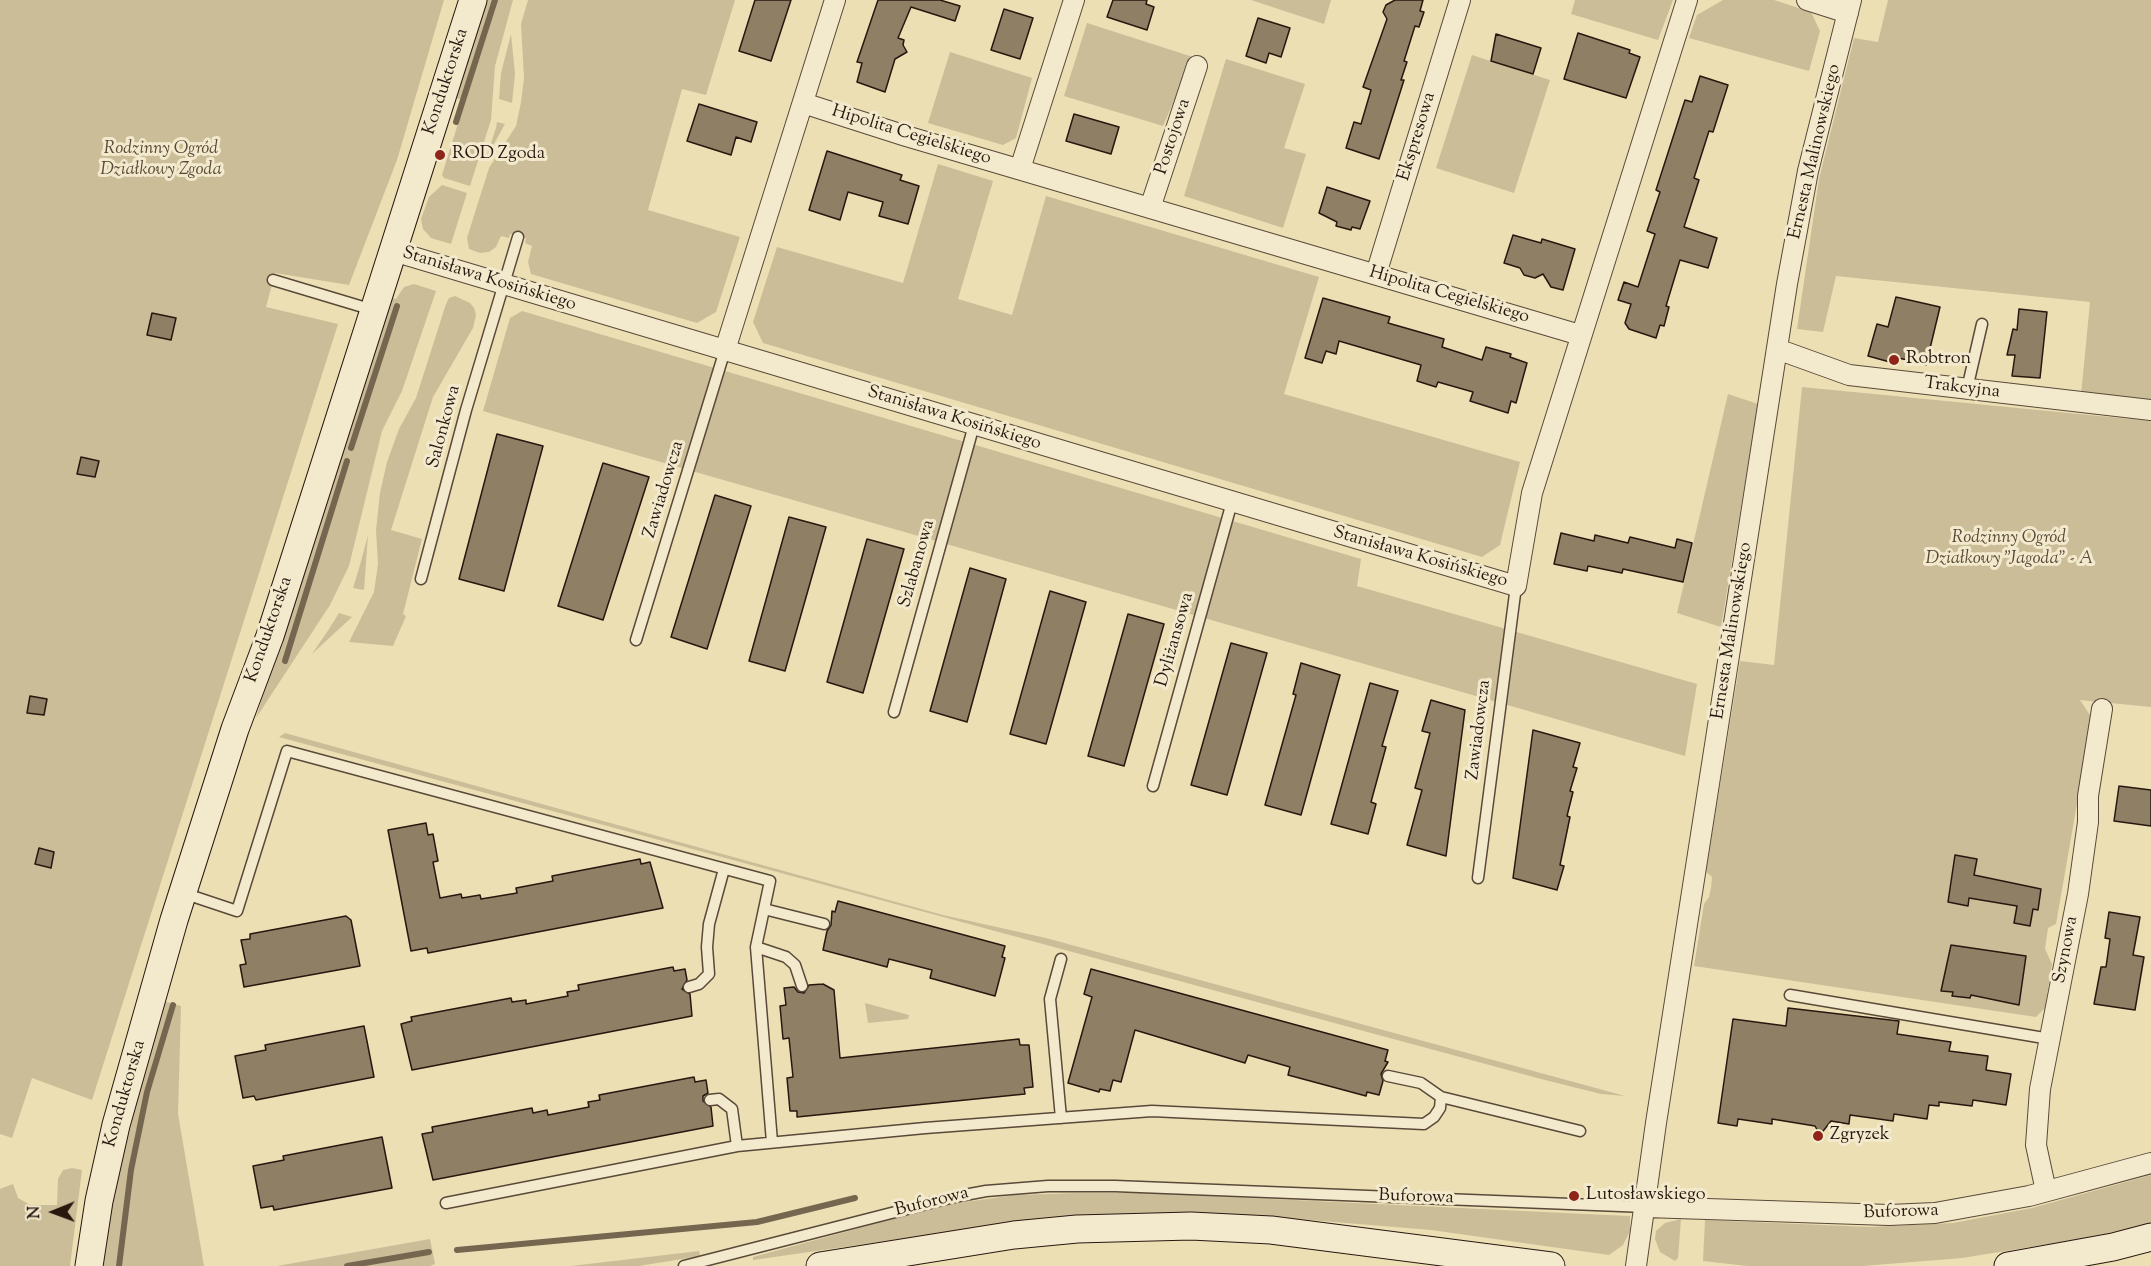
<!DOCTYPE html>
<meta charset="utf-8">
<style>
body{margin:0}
#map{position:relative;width:2151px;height:1266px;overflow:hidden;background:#ecdfb4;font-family:"Sorts Mill Goudy",serif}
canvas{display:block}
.north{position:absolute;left:24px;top:1182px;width:60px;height:60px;-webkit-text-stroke:4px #f3eace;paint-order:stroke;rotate:269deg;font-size:16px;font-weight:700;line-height:24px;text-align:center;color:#28170f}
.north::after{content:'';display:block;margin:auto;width:21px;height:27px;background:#28170f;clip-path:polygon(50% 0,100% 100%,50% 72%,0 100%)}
</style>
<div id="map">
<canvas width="2151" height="1266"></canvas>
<div class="north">N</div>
</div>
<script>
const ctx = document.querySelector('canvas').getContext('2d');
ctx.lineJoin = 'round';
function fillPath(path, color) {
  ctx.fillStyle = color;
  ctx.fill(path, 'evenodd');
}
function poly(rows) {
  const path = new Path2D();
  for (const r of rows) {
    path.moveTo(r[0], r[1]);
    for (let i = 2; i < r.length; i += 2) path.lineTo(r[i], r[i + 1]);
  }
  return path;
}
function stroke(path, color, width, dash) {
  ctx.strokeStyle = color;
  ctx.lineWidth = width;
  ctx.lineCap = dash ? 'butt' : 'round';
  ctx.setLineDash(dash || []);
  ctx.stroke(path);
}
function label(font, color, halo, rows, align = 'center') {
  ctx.font = font + ' "Sorts Mill Goudy",serif';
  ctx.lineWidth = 6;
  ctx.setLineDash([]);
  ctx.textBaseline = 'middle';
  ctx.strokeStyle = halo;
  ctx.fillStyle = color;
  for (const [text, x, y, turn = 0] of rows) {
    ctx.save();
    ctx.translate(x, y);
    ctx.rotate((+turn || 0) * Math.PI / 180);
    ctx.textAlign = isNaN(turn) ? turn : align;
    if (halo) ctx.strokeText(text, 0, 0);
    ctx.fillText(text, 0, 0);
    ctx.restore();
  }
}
const green = poly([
 [0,0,444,0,397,160,349,285,275,273,266,307,338,324,92,1100,32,1078,12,1138,0,1134],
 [483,0,513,0,495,66,491,120,470,186,444,178,442,175,465,101,451,96],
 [528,0,735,0,706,95,682,89,648,210,740,237,716,312,697,323,531,274,528,262,532,246,525,243,526,238,510,234,509,238,501,236,496,247,489,252,480,253,469,249,467,238,489,168,516,126,521,102,524,78,521,24],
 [1251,0,1331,0,1324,24],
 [1575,0,1673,0,1658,40,1571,14],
 [1723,0,1774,0,1811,12,1820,31,1809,71,1689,38,1697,15],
 [1888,0,2151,0,2151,402,2081,395,2090,302,1836,276,1823,332,1797,329,1819,179,1854,38,1878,42],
 [1087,23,1193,57,1163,126,1064,96],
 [511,34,515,74,512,103,499,99,501,73],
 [950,52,1032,78,1016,138,1003,145,928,123],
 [1472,55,1550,80,1514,193,1436,168],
 [1226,59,1305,84,1284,148,1306,154,1283,228,1184,196],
 [497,122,505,124,486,158,496,128],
 [938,164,993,181,958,299,1012,315,1046,196,1319,277,1284,394,1520,462,1500,545,1482,557,763,343,753,322,777,247,903,283],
 [442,185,467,193,451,244,431,238,423,229,421,219,429,197],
 [414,284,436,291,402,391,382,431,349,566,330,605,256,718,388,297,396,299,404,287],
 [455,296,470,303,474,308,476,315,473,328,433,397,391,530,422,539,403,614,406,616,393,646,349,642,374,592,378,564,376,530,380,493,387,462,399,429,416,398,446,304,449,298],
 [522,311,1361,559,1357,586,1697,684,1685,756,483,411,510,318],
 [1802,387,2151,421,2151,707,2080,700,2092,718,2056,924,2048,928,2045,949,2052,964,2045,1008,2036,1017,1694,966,1704,904,1709,897,1711,888,1712,877,1706,872,1740,661,1774,665],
 [1728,394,1758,404,1721,627,1677,613],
 [368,535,364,590,353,588,360,565],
 [339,613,352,617,312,654,329,629],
 [285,733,943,915,1046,938,1625,1096,1601,1094,1541,1079,279,737],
 [163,1001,181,1006,178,1114,204,1266,103,1266,117,1176],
 [865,1003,909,1015,908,1019,868,1023],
 [72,1168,82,1170,70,1266,0,1266,0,1189,13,1184,18,1198,30,1205,57,1205,58,1179,63,1170],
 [2151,1175,2151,1223,2093,1237,1962,1258,1863,1266,1747,1266,1703,1261,1705,1220,1870,1227,1953,1223,2032,1208],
 [1077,1193,1147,1193,1607,1215,1630,1216,1630,1231,1623,1245,1609,1255,1431,1230,1273,1217,1020,1222,753,1260,753,1257,944,1205,1015,1195],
 [1681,1219,1678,1258,1675,1261,1660,1252,1655,1239,1656,1231,1665,1223],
 [430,1239,435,1264,430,1266,277,1266],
 [699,1251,700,1256,639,1266,571,1266]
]);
const stream = poly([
 [456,122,495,0],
 [351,448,397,306],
 [285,661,347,461],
 [457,1250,757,1222,855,1198],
 [119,1266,131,1170,147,1092,173,1005],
 [347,1266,429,1252]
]);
const building = poly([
 [755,0,791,0,771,61,739,51,755,0],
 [878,0,940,0,960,6,955,21,911,7,898,38,904,40,903,45,907,52,895,59,885,92,857,82,862,63,857,62,878,0],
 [1113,0,1147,0,1146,4,1154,7,1147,30,1107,17,1113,0],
 [1395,0,1423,0,1420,11,1424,12,1419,27,1415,26,1404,61,1407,62,1401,80,1404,80,1379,159,1346,148,1354,122,1361,124,1371,90,1363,87,1387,19,1383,12,1386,5,1395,0],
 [1004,9,1033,18,1020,59,991,50,1004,9],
 [1258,18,1290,28,1281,57,1269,53,1266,63,1246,56,1258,18],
 [1578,33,1630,50,1629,53,1640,57,1626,98,1564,79,1578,33],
 [1496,34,1541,48,1533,74,1491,61,1496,34],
 [1700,76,1728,85,1713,132,1709,131,1694,178,1699,180,1684,227,1717,238,1708,268,1680,260,1666,306,1669,307,1664,326,1660,325,1656,338,1629,329,1625,323,1631,304,1618,300,1624,282,1638,287,1655,234,1647,231,1660,192,1656,190,1685,100,1692,102,1700,76],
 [699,104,757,122,751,142,736,137,731,155,687,141,699,104],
 [1074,114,1119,127,1111,154,1066,141,1074,114],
 [827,151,902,175,900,180,919,186,908,224,879,216,883,202,848,192,840,220,809,210,827,151],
 [1327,187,1370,201,1360,229,1352,227,1351,230,1336,226,1337,222,1319,213,1327,187],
 [1513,235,1541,243,1542,239,1575,249,1563,290,1551,287,1543,274,1535,278,1524,275,1520,268,1504,263,1513,235],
 [1896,297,1940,307,1926,365,1899,358,1897,364,1868,356,1877,324,1888,327,1896,297],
 [1323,298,1390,317,1388,323,1444,339,1442,347,1482,360,1486,347,1511,354,1510,357,1527,363,1516,403,1511,401,1508,413,1470,401,1473,392,1438,382,1436,387,1417,381,1421,365,1339,341,1336,354,1326,351,1322,363,1305,358,1323,298],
 [2019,309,2047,312,2040,378,2012,376,2015,355,2007,355,2013,329,2017,330,2019,309],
 [152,313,176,318,171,340,147,335,152,313],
 [497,434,543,446,504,591,459,579,497,434],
 [81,457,99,461,95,477,77,474,81,457],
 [603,463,649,477,603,620,558,606,603,463],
 [715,495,751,506,707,649,671,637,715,495],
 [789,517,826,527,785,671,749,661,789,517],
 [1561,533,1594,541,1595,535,1628,543,1630,537,1675,548,1677,539,1692,543,1683,582,1623,569,1622,573,1588,566,1587,571,1554,564,1561,533],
 [867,539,904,549,863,693,827,682,867,539],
 [970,568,1006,579,967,722,930,711,970,568],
 [1050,591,1086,602,1046,744,1010,734,1050,591],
 [1128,614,1164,624,1124,766,1088,756,1128,614],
 [1231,643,1267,653,1227,795,1191,785,1231,643],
 [1301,663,1340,675,1301,815,1265,805,1296,695,1293,694,1301,663],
 [1370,683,1398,691,1382,746,1386,747,1371,802,1376,804,1368,834,1331,824,1370,683],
 [30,696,47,699,44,715,27,713,30,696],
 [1431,700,1465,710,1446,856,1407,845,1422,790,1415,788,1430,733,1422,731,1431,700],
 [1533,730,1580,743,1573,767,1577,768,1570,791,1573,792,1567,816,1570,817,1560,865,1564,866,1557,890,1513,878,1533,730],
 [2119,786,2151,790,2151,826,2114,821,2119,786],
 [426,823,428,835,433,834,438,861,433,862,440,898,461,894,462,898,480,895,481,899,517,893,516,888,553,881,552,876,640,859,641,864,650,862,663,908,428,953,427,948,411,951,388,830,426,823],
 [39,848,54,852,51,868,35,864,39,848],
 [1955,855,1977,859,1974,875,2041,889,2038,910,2033,909,2030,926,2014,923,2017,906,1969,898,1968,906,1948,902,1955,855],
 [838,901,1005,946,1002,957,1005,958,995,996,930,978,932,970,889,959,887,967,823,950,827,931,831,925,832,911,835,912,838,901],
 [2109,912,2140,917,2133,955,2144,957,2135,1010,2094,1004,2101,967,2106,967,2110,939,2105,938,2109,912],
 [346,916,351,920,360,966,244,987,240,965,246,964,241,940,250,939,250,934,346,916],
 [1951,945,2026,956,2019,1005,1971,995,1970,998,1952,996,1953,992,1941,991,1951,945],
 [673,967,674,971,685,969,687,980,682,989,690,994,692,1016,412,1070,401,1024,412,1021,411,1017,511,998,512,1002,526,1000,526,1004,568,996,567,992,579,990,578,985,673,967],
 [1091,969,1388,1050,1385,1061,1388,1062,1381,1074,1383,1081,1379,1095,1367,1092,1366,1096,1288,1075,1290,1067,1248,1055,1245,1063,1135,1030,1121,1082,1113,1080,1110,1091,1100,1089,1099,1092,1068,1083,1092,997,1084,994,1091,969],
 [823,984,834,990,840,1058,1019,1039,1020,1045,1029,1045,1033,1087,1024,1088,1025,1094,797,1117,797,1111,790,1111,787,1078,793,1077,789,1038,783,1039,780,1006,786,1005,784,988,794,987,798,992,804,993,809,985,823,984],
 [1788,1008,1899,1021,1897,1034,1951,1042,1949,1051,1988,1056,1986,1070,2011,1074,2006,1105,1973,1100,1972,1106,1939,1102,1939,1106,1929,1105,1927,1119,1894,1114,1893,1121,1850,1115,1849,1124,1831,1121,1820,1135,1815,1126,1772,1119,1772,1124,1738,1119,1737,1126,1718,1123,1733,1019,1786,1026,1788,1008],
 [364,1026,374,1077,256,1100,254,1096,243,1098,235,1056,266,1050,265,1045,364,1026],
 [694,1077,695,1082,706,1080,708,1093,703,1096,703,1101,711,1107,713,1126,433,1180,422,1134,433,1132,432,1127,532,1108,533,1113,547,1110,548,1115,589,1107,588,1102,600,1100,599,1095,694,1077],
 [382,1137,392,1188,274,1210,273,1206,261,1208,253,1166,284,1160,283,1156,382,1137]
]);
const lane = poly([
 [273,280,373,310],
 [1967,389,1982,324],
 [421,579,466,410,518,237],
 [636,640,725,350],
 [894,712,974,425],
 [1153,786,1232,502],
 [1478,878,1516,586],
 [183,893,237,911,287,751,770,881,756,947,772,1142],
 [764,909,824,924],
 [756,947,786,957,795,965,802,986],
 [689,987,699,984,709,974,707,947,709,924,724,869],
 [1790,995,2050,1039],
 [1441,1097,1580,1131],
 [710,1100,719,1099,732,1109,737,1146],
 [1061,1118,1050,999,1061,959],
 [446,1203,737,1146,925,1128,1152,1111,1424,1124,1434,1117,1440,1108,1441,1097,1421,1083,1388,1076],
 [684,1266,954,1197,986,1191,1048,1186,1115,1186,1646,1207]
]);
const street = poly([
 [1807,0,1848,13],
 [803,103,906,136,1580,335],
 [1020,169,1074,0],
 [1150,208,1197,66],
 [393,251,1516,586,1532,493,1687,0],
 [1376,274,1460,0],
 [1777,349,1849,375,2151,410],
 [725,350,835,0],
 [2046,1191,2036,1145,2040,1089,2078,894,2088,822,2088,796,2102,709],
 [1646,1207,1889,1215,1935,1213,2029,1196,2151,1163],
 [1636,1266,1656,1123,1787,284,1808,171,1851,0]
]);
const secondary = poly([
 [89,1266,99,1201,116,1125,174,920,235,729,270,636,473,0],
 [820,1266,1014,1235,1077,1229,1191,1226,1271,1230,1551,1266],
 [2008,1266,2113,1247,2151,1237]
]);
const markers = [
 [440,155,6,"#8f2418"],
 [1894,360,6,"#8f2418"],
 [1818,1136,6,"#8f2418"],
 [1574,1196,6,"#8f2418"]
];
const streetNames = [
 ["Konduktorska",447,82,-72],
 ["Hipolita Cegielskiego",911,136,17],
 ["Postojowa",1174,137,-72],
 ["Ekspresowa",1418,137,-73],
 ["Ernesta Malinowskiego",1816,152,-77],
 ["Stanisława Kosińskiego",489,280,17],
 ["Hipolita Cegielskiego",1449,296,16],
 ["Trakcyjna",1962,389,7],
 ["Stanisława Kosińskiego",954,419,17],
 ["Salonkowa",445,427,-75],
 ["Zawiadowcza",665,490,-73],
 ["Stanisława Kosińskiego",1420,558,16],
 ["Szlabanowa",918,564,-74],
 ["Konduktorska",270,630,-71],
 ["Ernesta Malinowskiego",1733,631,-81],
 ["Dyliżansowa",1176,640,-74],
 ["Zawiadowcza",1480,730,-83],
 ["Szynowa",2067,950,-79],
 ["Konduktorska",126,1094,-74],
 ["Buforowa",1416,1198,2],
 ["Buforowa",932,1203,-14],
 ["Buforowa",1901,1213,-2]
];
const parkNames = [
 ["Rodzinny Ogród",161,150],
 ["Działkowy Zgoda",161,171],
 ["Rodzinny Ogród",2009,539],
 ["Działkowy \"Jagoda\" - A",2009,560]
];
const poiNames = [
 ["ROD Zgoda",452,155],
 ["Robtron",1906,360],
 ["Zgryzek",1830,1136],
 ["Lutosławskiego",1586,1196]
];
fillPath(green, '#cbbd98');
stroke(stream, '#756650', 6);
fillPath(building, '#8e7f65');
stroke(building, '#28170f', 1.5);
stroke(lane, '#594938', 13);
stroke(street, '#594938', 22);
stroke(secondary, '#28170f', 29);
stroke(lane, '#f3eace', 10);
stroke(street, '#f3eace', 20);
stroke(secondary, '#f3eace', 27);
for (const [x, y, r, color] of markers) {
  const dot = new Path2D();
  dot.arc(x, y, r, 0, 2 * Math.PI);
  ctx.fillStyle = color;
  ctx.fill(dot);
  stroke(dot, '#f3eace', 2);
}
label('18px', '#28170f', '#f3eace', streetNames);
label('italic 18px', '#594938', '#f3eace', parkNames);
label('18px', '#28170f', '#f3eace', poiNames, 'left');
</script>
